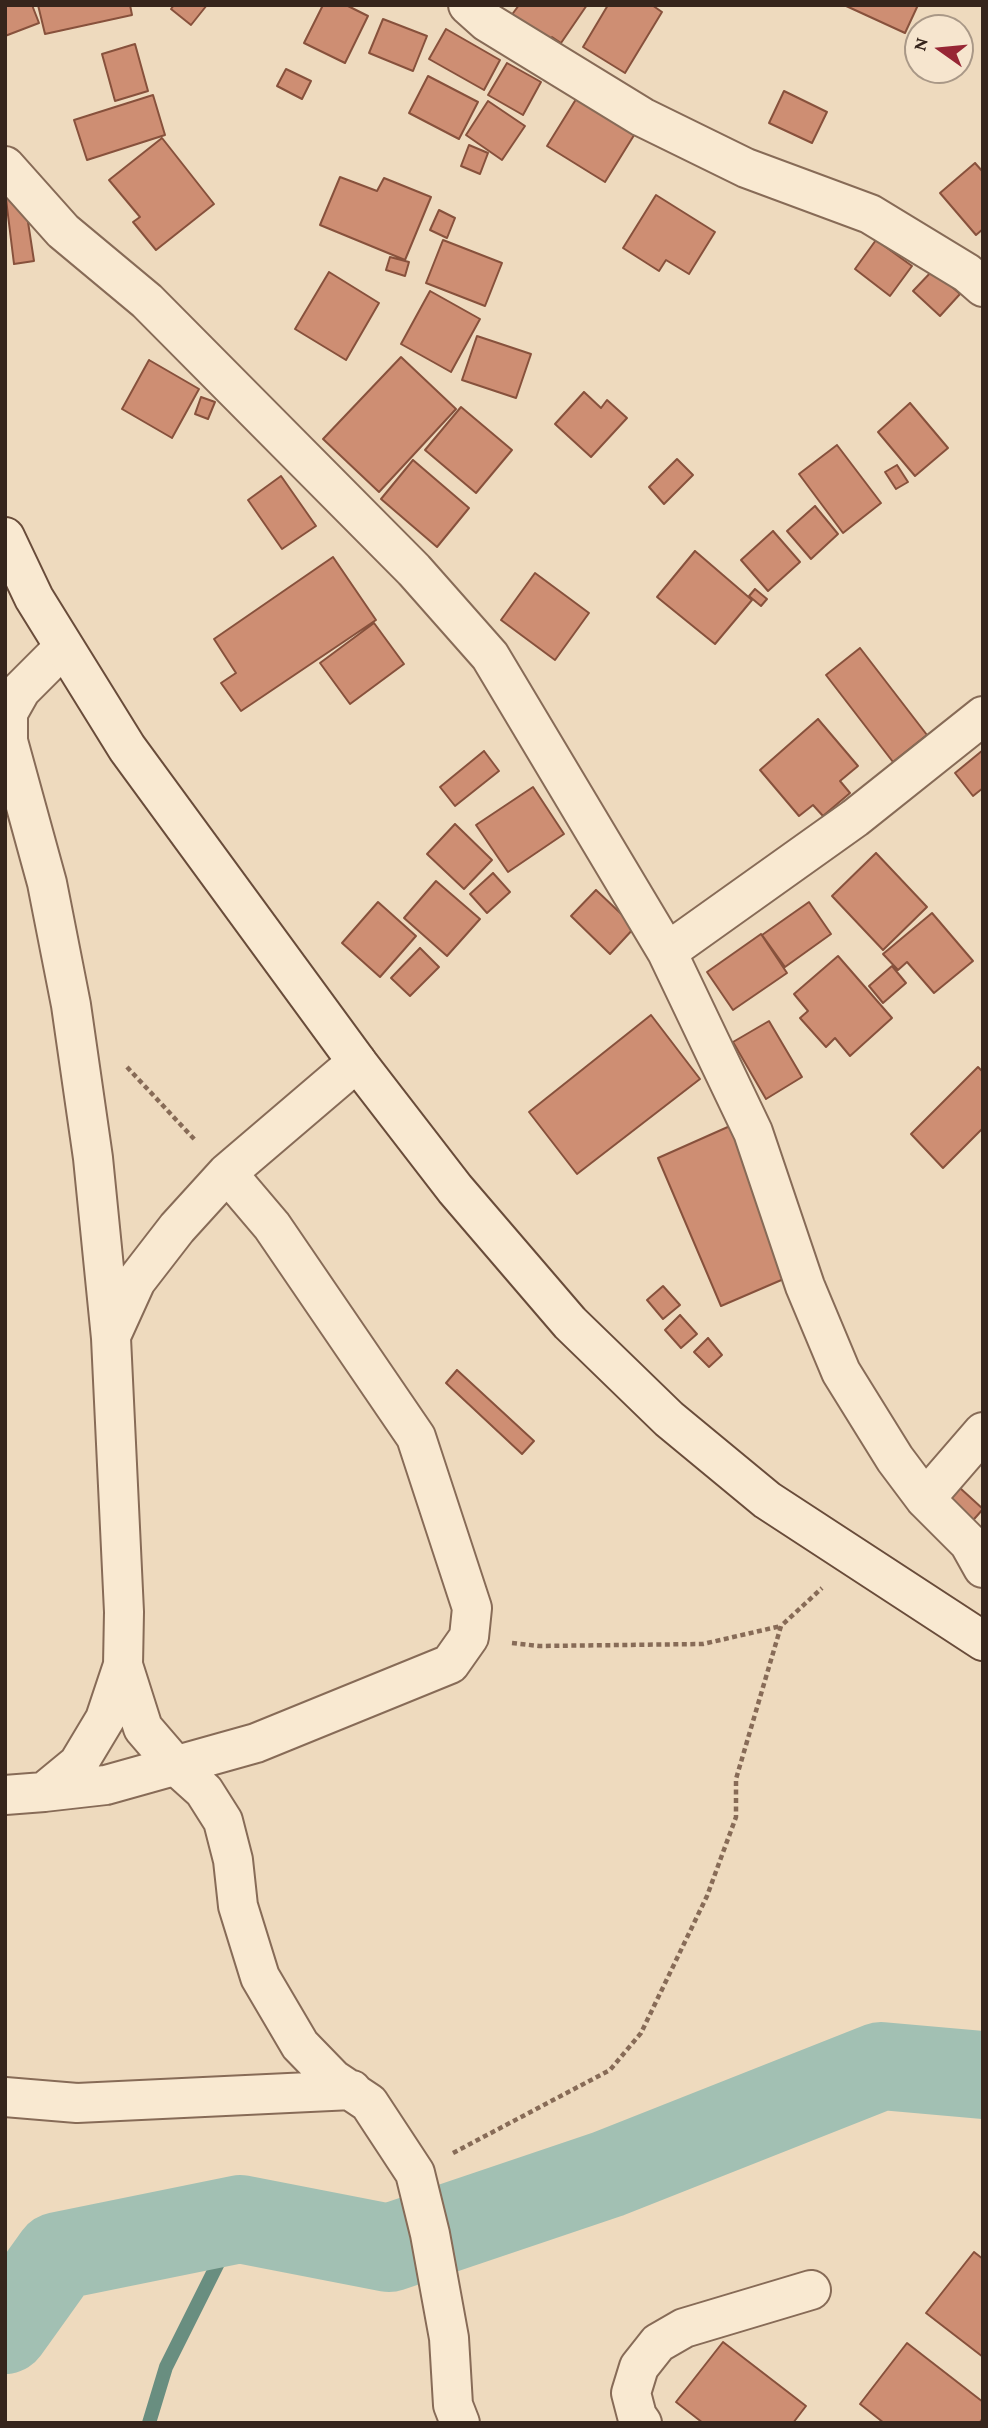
<!DOCTYPE html>
<style>
body{margin:0}
#map{position:relative;width:988px;height:2428px;overflow:hidden;background:#eedabe;font-family:"Crimson Pro",serif}
canvas{display:block}
.frame{position:absolute;inset:0;border:7px solid #36251c;pointer-events:none}
.north{position:absolute;left:904px;top:14px;width:70px;height:70px;box-sizing:border-box;background:#f6e5ce;border:2px solid #a99887;border-radius:50%;rotate:285deg;font-size:19px;font-weight:700;line-height:28px;text-align:center;color:#36251c}
.north::after{content:'';display:block;margin:auto;width:24px;height:32px;background:#972634;clip-path:polygon(50% 0,100% 100%,50% 72%,0 100%)}
</style>
<div id="map">
<canvas width="988" height="2428"></canvas>
<div class="frame"></div>
<div class="north">N</div>
</div>
<script>
const ctx = document.querySelector('canvas').getContext('2d');
ctx.lineJoin = 'round';
function poly(rows) {
  const path = new Path2D();
  for (const r of rows) {
    path.moveTo(r[0], r[1]);
    for (let i = 2; i < r.length; i += 2) path.lineTo(r[i], r[i + 1]);
  }
  return path;
}
function stroke(path, color, width, dash) {
  ctx.strokeStyle = color;
  ctx.lineWidth = width;
  ctx.lineCap = dash ? 'butt' : 'round';
  ctx.setLineDash(dash || []);
  ctx.stroke(path);
}
function fillPath(path, color) {
  ctx.fillStyle = color;
  ctx.fill(path, 'evenodd');
}
const stream = poly([
 [149,2423,166,2367,240,2219]
]);
const river = poly([
 [5,2330,58,2256,240,2219,389,2248,608,2174,881,2066,983,2075]
]);
const building = poly([
 [5,5,32,5,39,23,5,36,5,5],
 [38,5,130,5,132,15,45,34,38,5],
 [174,5,207,5,191,25,171,9,174,5],
 [323,5,346,5,368,16,345,63,304,43,323,5],
 [519,5,587,5,561,43,552,37,546,46,508,20,519,5],
 [608,5,652,5,662,12,625,73,583,47,608,5],
 [844,5,918,5,905,33,844,5],
 [383,19,427,36,413,71,369,53,383,19],
 [446,29,500,60,484,90,429,59,446,29],
 [135,44,148,91,115,101,102,54,135,44],
 [507,63,541,82,523,115,488,95,507,63],
 [286,69,311,81,302,99,277,86,286,69],
 [428,76,478,102,459,139,409,113,428,76],
 [784,91,827,112,812,143,769,123,784,91],
 [153,95,165,135,87,160,74,120,153,95],
 [578,96,636,132,605,182,547,146,578,96],
 [488,101,525,126,502,160,466,135,488,101],
 [162,138,214,204,156,250,133,222,140,217,109,180,162,138],
 [469,145,488,153,480,174,461,166,469,145],
 [975,163,983,172,983,229,976,235,940,193,975,163],
 [340,177,377,191,384,178,431,197,405,260,320,225,340,177],
 [656,195,715,232,689,274,666,260,659,271,623,248,656,195],
 [24,196,34,261,14,264,6,199,24,196],
 [439,210,455,218,447,238,430,230,439,210],
 [443,240,502,263,485,306,426,283,443,240],
 [876,240,912,266,890,296,855,269,876,240],
 [390,257,409,262,405,276,386,270,390,257],
 [933,270,960,294,940,316,913,291,933,270],
 [329,272,379,303,346,360,295,329,329,272],
 [430,291,480,319,451,372,401,344,430,291],
 [477,336,531,354,516,398,462,380,477,336],
 [401,357,456,409,379,492,323,439,401,357],
 [149,360,199,389,172,438,122,409,149,360],
 [584,392,601,408,607,400,627,418,591,457,555,424,584,392],
 [201,397,215,402,208,419,195,414,201,397],
 [910,403,948,448,915,476,878,432,910,403],
 [461,407,512,450,476,493,425,450,461,407],
 [837,445,881,503,843,533,799,474,837,445],
 [677,459,693,475,664,504,649,487,677,459],
 [413,460,469,508,437,547,381,499,413,460],
 [897,465,908,482,896,489,885,472,897,465],
 [281,476,316,526,282,549,248,500,281,476],
 [815,506,838,534,811,559,787,531,815,506],
 [773,531,800,562,768,591,741,560,773,531],
 [695,551,752,600,715,644,657,597,695,551],
 [333,557,376,620,241,711,221,683,236,673,214,639,333,557],
 [535,573,589,613,555,660,501,620,535,573],
 [755,589,767,599,761,606,749,596,755,589],
 [374,623,404,664,350,704,320,663,374,623],
 [860,648,927,735,893,762,826,675,860,648],
 [818,719,858,766,840,781,850,793,823,816,813,805,799,816,760,770,818,719],
 [983,750,983,788,973,796,955,773,983,750],
 [484,751,499,771,455,806,440,787,484,751],
 [533,787,564,834,508,872,476,825,533,787],
 [455,824,492,860,464,889,427,854,455,824],
 [876,853,927,907,883,950,832,896,876,853],
 [493,873,510,892,487,913,470,894,493,873],
 [436,881,480,919,447,956,404,918,436,881],
 [596,890,635,927,610,954,571,916,596,890],
 [378,902,416,936,380,977,342,943,378,902],
 [809,902,831,934,785,967,762,935,809,902],
 [932,913,973,961,934,993,907,962,898,970,883,954,932,913],
 [761,934,787,973,733,1010,707,972,761,934],
 [420,948,439,967,410,996,391,978,420,948],
 [838,956,892,1018,850,1056,835,1038,826,1047,800,1018,808,1011,794,994,838,956],
 [892,966,906,983,883,1003,869,986,892,966],
 [651,1015,700,1079,577,1174,529,1112,651,1015],
 [769,1021,802,1077,766,1099,733,1042,769,1021],
 [978,1067,983,1072,983,1128,943,1168,911,1134,978,1067],
 [730,1126,793,1275,721,1306,658,1158,730,1126],
 [663,1286,680,1305,663,1319,647,1300,663,1286],
 [680,1315,697,1334,681,1348,665,1330,680,1315],
 [708,1338,722,1355,709,1367,694,1352,708,1338],
 [457,1370,534,1441,522,1454,446,1383,457,1370],
 [960,1488,983,1509,968,1526,944,1505,960,1488],
 [974,2252,983,2259,983,2357,926,2313,974,2252],
 [723,2342,806,2406,793,2423,703,2423,676,2402,723,2342],
 [907,2343,983,2402,983,2418,979,2423,884,2423,860,2404,907,2343]
]);
const path = poly([
 [127,1067,195,1140],
 [512,1643,539,1646,703,1644,781,1626],
 [453,2153,610,2070,641,2033,707,1896,736,1817,736,1779,781,1626,822,1588]
]);
const street = poly([
 [468,5,487,22,642,117,746,168,870,214,967,273,983,287],
 [5,166,63,231,147,301,414,570,490,656,667,952,753,1132,805,1286,841,1372,895,1459,925,1499,969,1543,983,1568],
 [667,952,855,818,983,716],
 [111,1336,136,1281,177,1228,227,1173,357,1062],
 [925,1499,983,1432],
 [123,1665,143,1728,174,1764,204,1791,223,1821,233,1860,238,1906,260,1977,300,2045,333,2079,369,2103,415,2173,430,2234,449,2338,453,2405,460,2423],
 [44,1792,106,1785,256,1743,450,1664,469,1637,472,1608,416,1437,272,1226,227,1173],
 [5,1795,44,1792,78,1764,105,1719,123,1665,124,1612,111,1338,93,1158,71,1005,47,883,8,741,8,713,21,690,63,648],
 [5,2097,77,2103,352,2090],
 [642,2423,637,2416,631,2393,639,2367,658,2343,684,2328,811,2290]
]);
const secondary = poly([
 [5,537,34,598,127,748,357,1062,455,1189,570,1323,669,1419,767,1500,983,1641]
]);
stroke(stream, '#698e80', 14);
stroke(river, '#a2c0b3', 88);
fillPath(building, '#ce8e73');
stroke(building, '#87513c', 2);
stroke(street, '#876b57', 42);
stroke(secondary, '#694c3a', 42);
stroke(path, '#876b57', 4.5, [5, 3.5]);
stroke(street, '#f9e9d1', 38);
stroke(secondary, '#f9e9d1', 38);
</script>
